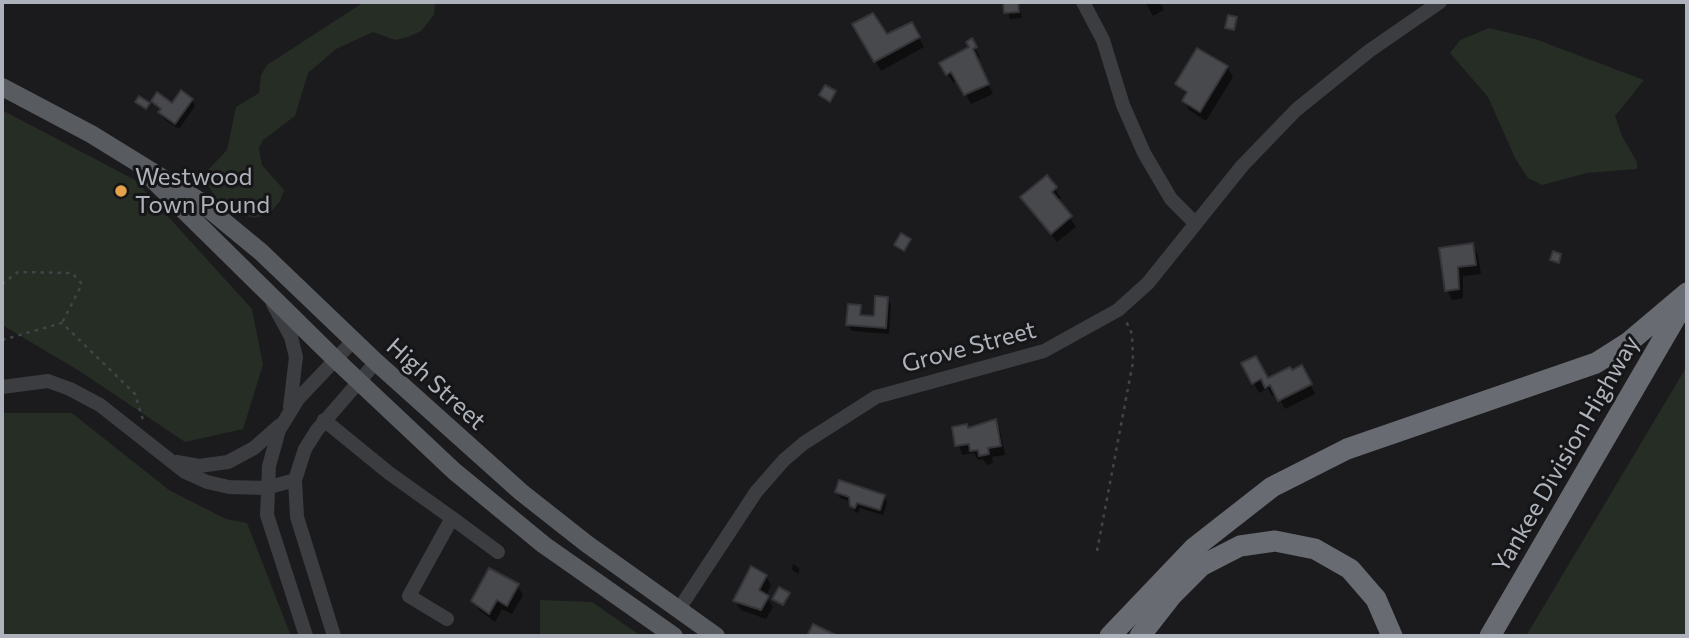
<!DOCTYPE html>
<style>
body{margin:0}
#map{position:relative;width:1689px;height:638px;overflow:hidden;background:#1b1b1d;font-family:Commissioner,sans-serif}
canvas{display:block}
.frame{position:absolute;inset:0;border:4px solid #aeb3bb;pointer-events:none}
</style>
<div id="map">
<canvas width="1689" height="638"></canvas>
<div class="frame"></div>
</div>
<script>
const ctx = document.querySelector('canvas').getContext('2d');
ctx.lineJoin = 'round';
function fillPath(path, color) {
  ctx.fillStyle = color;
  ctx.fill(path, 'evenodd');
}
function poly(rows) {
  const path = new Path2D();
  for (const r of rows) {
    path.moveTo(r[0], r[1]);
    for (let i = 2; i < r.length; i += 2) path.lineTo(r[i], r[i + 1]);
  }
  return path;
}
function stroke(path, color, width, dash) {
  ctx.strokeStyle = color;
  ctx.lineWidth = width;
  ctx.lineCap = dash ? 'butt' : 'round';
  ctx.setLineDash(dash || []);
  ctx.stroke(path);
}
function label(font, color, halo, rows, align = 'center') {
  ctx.font = font + ' Commissioner,sans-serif';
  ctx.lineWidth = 6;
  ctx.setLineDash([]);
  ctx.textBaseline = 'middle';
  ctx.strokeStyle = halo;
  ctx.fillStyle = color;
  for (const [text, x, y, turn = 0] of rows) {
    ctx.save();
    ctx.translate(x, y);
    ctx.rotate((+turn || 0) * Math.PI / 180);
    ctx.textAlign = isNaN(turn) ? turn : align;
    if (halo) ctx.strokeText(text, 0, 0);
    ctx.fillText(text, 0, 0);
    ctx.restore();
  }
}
const green = poly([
 [364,2,435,2,434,15,421,31,408,37,395,40,373,32,336,49,308,73,295,116,263,140,259,148,262,165,284,190,280,201,269,214,254,218,237,214,218,202,209,187,208,170,227,150,236,107,259,93,261,75,267,65],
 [1489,28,1535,39,1644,80,1615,116,1622,136,1637,162,1637,169,1587,173,1542,185,1528,178,1515,158,1488,97,1450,53,1460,40],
 [2,110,135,180,252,309,263,365,243,429,185,442,81,372,2,325],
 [1687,366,1687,636,1526,636],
 [2,413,72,413,169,490,226,519,247,523,291,636,2,636],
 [540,600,592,602,641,636,540,636]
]);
const shadow = poly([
 [1005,2,1018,2,1022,18,1010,19],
 [1145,2,1160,2,1164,10,1153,16],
 [854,24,886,36,911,24,924,47,881,71],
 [971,41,980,57,976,59,993,94,971,104,958,80,953,83,942,64,971,48],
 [1198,51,1227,67,1233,77,1206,121,1189,110,1184,101,1187,96,1177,84],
 [192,100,195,106,179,129,164,119,153,101,173,105],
 [1047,178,1061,198,1058,201,1076,227,1057,242,1023,197],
 [1472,245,1478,255,1481,274,1463,276,1463,298,1452,300,1447,290,1441,250],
 [887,299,891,305,889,334,852,331,848,325,860,307,863,317,875,318],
 [1244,364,1267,381,1307,377,1315,394,1285,409,1277,394,1272,396,1268,388,1259,393],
 [995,421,1000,430,1005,455,992,457,993,463,987,465,983,459,978,460,974,453,962,455,954,429,968,429],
 [837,492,884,496,887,503,883,515,860,508,858,513,855,512,851,502,840,498],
 [793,564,799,568,799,574,792,570],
 [766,576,771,585,766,596,773,607,766,619,741,610,735,601],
 [517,585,523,595,512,614,502,609,495,622,479,610,473,601]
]);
const building = poly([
 [1003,2,1018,2,1019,12,1004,13,1003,2],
 [873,13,887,34,912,22,920,37,874,62,852,24,873,13],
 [1228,15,1237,17,1234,30,1225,28,1228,15],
 [972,38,977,47,973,49,989,84,964,95,951,72,946,75,939,63,969,47,966,42,972,38],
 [1197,48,1228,66,1200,112,1182,101,1187,92,1175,84,1197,48],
 [825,85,836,91,830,102,819,95,825,85],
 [181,90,193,99,175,124,158,112,161,109,151,101,157,92,172,103,181,90],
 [139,96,150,103,146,109,135,102,139,96],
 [1047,175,1057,187,1052,192,1072,216,1051,234,1020,197,1047,175],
 [901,233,911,239,904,251,894,245,901,233],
 [1473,243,1476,265,1458,267,1459,289,1445,291,1439,248,1473,243],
 [1553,251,1561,254,1559,263,1550,260,1553,251],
 [875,296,888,297,886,328,846,325,848,304,861,305,860,315,874,316,875,296],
 [1256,356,1268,378,1290,367,1292,370,1302,365,1312,384,1278,401,1270,385,1265,388,1261,379,1252,384,1241,363,1256,356],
 [996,419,1001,446,988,448,989,454,979,456,978,450,970,451,969,444,955,446,952,427,967,424,968,428,996,419],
 [839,480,885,495,880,510,857,503,855,508,850,506,849,497,835,492,839,480],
 [751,566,767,575,759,590,769,596,761,610,733,601,751,566],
 [489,568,519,584,507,606,497,600,489,614,471,601,489,568],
 [779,587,790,593,783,605,772,599,779,587],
 [813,624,838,636,807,636,813,624]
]);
const path = poly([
 [2,284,18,272,72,273,82,284,62,323],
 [2,340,62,323,135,394,143,420],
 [1097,551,1133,362,1132,334,1126,321]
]);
const minor = poly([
 [1083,2,1103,40,1123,105,1144,153,1171,199,1195,223],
 [273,304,291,337,296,357,290,407],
 [2,387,48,381,70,389,100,405,185,472,207,482,229,487,266,488,295,480],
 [324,420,389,473,452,518,409,596,447,619],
 [177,462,199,466,228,462,254,448,280,425],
 [452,518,498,552],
 [679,609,756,492,784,460,804,443,876,397,1044,351,1118,310,1148,283,1242,166,1296,110,1369,51,1440,2],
 [306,636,267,515,269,466,279,430,298,399,353,341],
 [334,636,297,517,295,480,305,449,317,430,376,362]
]);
const major = poly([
 [2,87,91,134,198,200,261,252,376,362,521,492,587,544,716,636],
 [146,173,335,359,454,471,544,545,674,636]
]);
const highway = poly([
 [1110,636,1194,548,1272,487,1347,449,1596,363,1629,342,1687,293],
 [1140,636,1172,595,1201,566,1240,546,1275,541,1315,549,1350,569,1376,599,1392,636],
 [1490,636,1684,303]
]);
const markers = [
 [121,191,7,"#e4a34b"]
];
const poiNames = [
 ["Westwood",135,177],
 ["Town Pound",135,205]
];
const streetNames = [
 ["Grove Street",969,347,-15],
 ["High Street",436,384,42],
 ["Yankee Division Highway",1566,454,-60]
];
fillPath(green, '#252d25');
fillPath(shadow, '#0007');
fillPath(building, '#48494d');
stroke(building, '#353539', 2);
stroke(path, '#424448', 2.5, [3.5, 5]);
stroke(minor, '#3c3d41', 14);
stroke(major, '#585b60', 18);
stroke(highway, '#686c72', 21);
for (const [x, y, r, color] of markers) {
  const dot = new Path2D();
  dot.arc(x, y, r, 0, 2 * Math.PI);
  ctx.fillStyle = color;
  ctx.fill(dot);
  stroke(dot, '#161618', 2.5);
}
label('24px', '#aeb3bb', '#161618', poiNames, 'left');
label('24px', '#aeb3bb', '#161618', streetNames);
</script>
